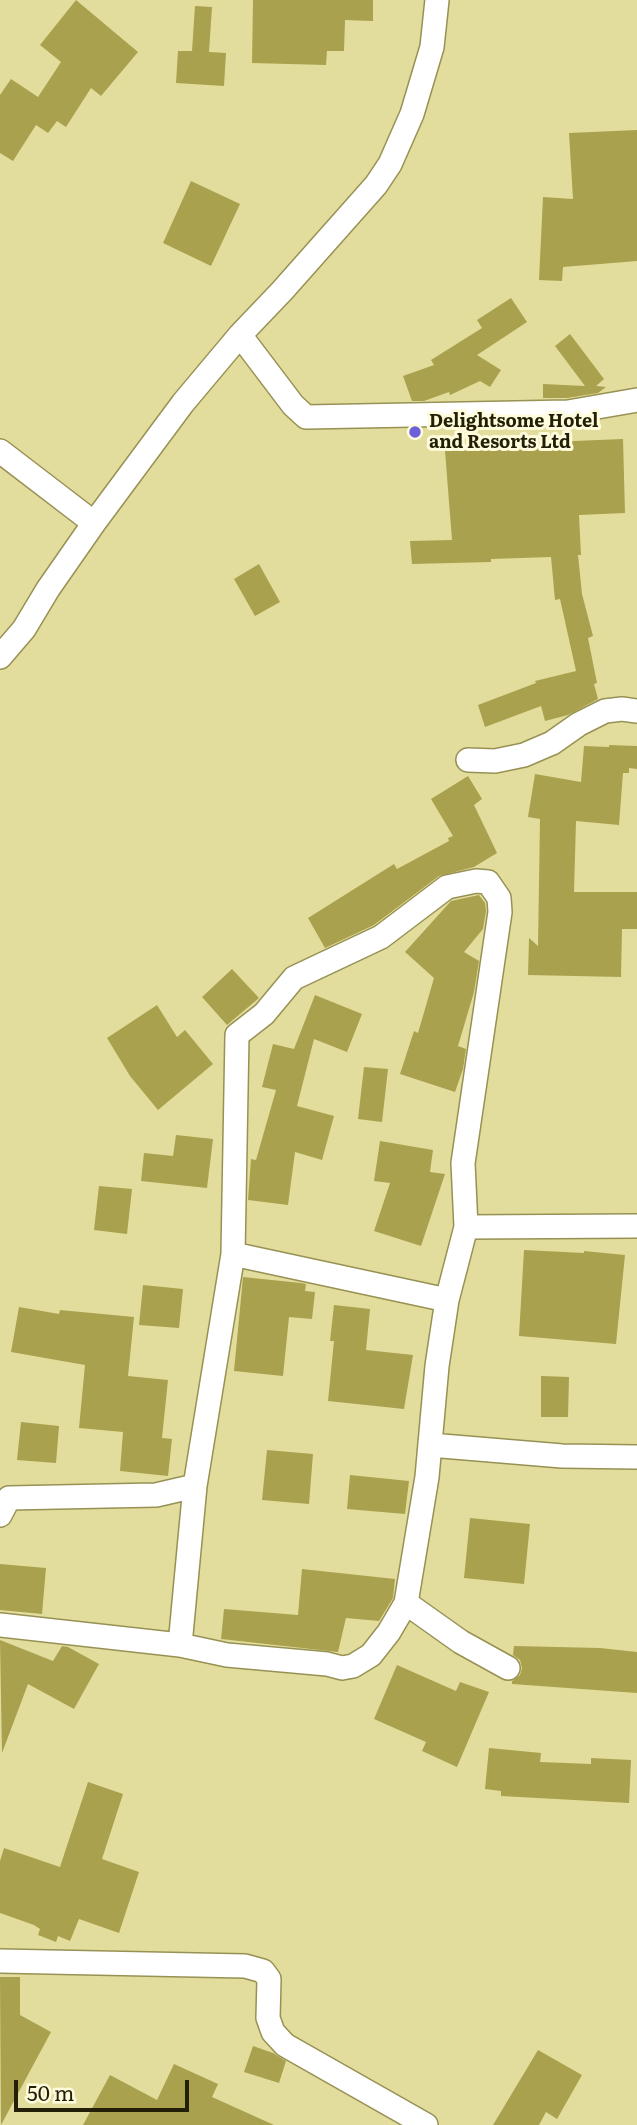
<!DOCTYPE html>
<html>
<head>
<meta charset="utf-8">
<style>
  body { margin:0 }
  #map { position:relative; width:637px; height:2125px; overflow:hidden; background:#e2dd9d; font-family:Literata,serif }
  canvas { display:block }
  .scale { position:absolute; left:14px; top:2080px; width:175px; height:32px; box-sizing:border-box; border:4px solid #221f06; border-top:0; padding-left:9px; font-size:21px; line-height:24px; white-space:nowrap; color:#221f06; -webkit-text-stroke:5px #fefcdd; paint-order:stroke }
</style>
</head>
<body>
<div id="map">
<canvas width="637" height="2125"></canvas>
<div class="scale">50 m</div>
</div>
<script>
const g = document.querySelector('canvas').getContext('2d');
g.lineJoin = 'round';
function fill(path, color) { g.fillStyle = color; g.fill(path, 'evenodd'); }
const shape = rows => new Path2D(rows.map(r => 'M' + r).join(''));
function stroke(path, color, width, dash) { g.strokeStyle = color; g.lineWidth = width; g.lineCap = dash ? 'butt' : 'round'; g.setLineDash(dash || []); g.stroke(path); }
function write(font, color, halo, rows, align = 'center') {
  g.font = font + ' Literata,serif'; g.lineWidth = 6; g.setLineDash([]); g.textBaseline = 'middle'; g.strokeStyle = halo; g.fillStyle = color; for (const [text, x, y, turn = 0] of rows) {
    g.save(); g.translate(x, y); g.rotate((+turn || 0) * Math.PI / 180); g.textAlign = isNaN(turn) ? turn : align; if (halo) g.strokeText(text, 0, 0); g.fillText(text, 0, 0); g.restore();
  }
}
const building = shape([
  [76,0,138,52,101,96,91,88,66,127,57,121,48,133,36,125,13,161,0,153,0,95,11,79,38,97,61,62,40,45],
  [253,0,373,0,373,21,345,20,344,51,327,51,326,65,252,63],
  [195,6,212,7,209,52,226,53,224,86,176,83,178,51,192,51],
  [637,130,637,261,563,267,562,281,539,280,543,197,573,199,569,133],
  [191,181,240,204,211,266,163,243],
  [511,298,527,322,477,355,501,370,490,387,480,381,450,395,449,392,424,401,412,401,403,376,434,365,431,360,482,328,477,320],
  [570,334,604,379,596,386,606,387,598,393,567,398,543,398,543,384,585,386,555,346],
  [623,439,625,513,579,515,581,555,578,555,582,594,593,636,588,638,597,683,594,684,598,699,568,715,545,721,541,706,485,727,478,705,536,683,535,681,576,671,560,599,555,600,551,557,491,559,491,562,412,564,410,541,452,540,445,451,574,441],
  [259,564,280,602,255,616,234,579],
  [609,745,637,746,637,769,629,768,629,773,623,773,619,825,576,821,574,892,637,892,637,929,622,929,621,977,528,975,529,938,538,946,540,819,528,817,535,774,581,782,584,746,609,747],
  [468,776,482,799,474,805,497,853,474,867,439,876,374,925,325,948,308,918,394,864,397,869,449,841,448,838,453,836,431,799],
  [479,895,485,903,486,911,483,929,464,952,479,961,474,992,458,1046,466,1049,463,1069,455,1092,400,1074,414,1031,418,1033,434,978,405,952,451,901],
  [232,969,259,998,227,1025,202,997],
  [315,995,362,1014,347,1052,314,1039,297,1106,334,1116,322,1160,295,1152,288,1205,248,1200,251,1159,256,1160,276,1090,262,1087,273,1044,294,1049],
  [157,1005,177,1037,185,1030,213,1064,158,1110,130,1076,107,1038],
  [364,1067,388,1069,382,1122,358,1119],
  [176,1135,213,1139,207,1188,141,1181,144,1153,173,1156],
  [380,1141,433,1150,430,1172,445,1174,421,1246,374,1231,390,1183,374,1181],
  [99,1186,132,1189,127,1234,94,1230],
  [524,1250,584,1253,584,1251,625,1255,616,1344,519,1336],
  [243,1277,301,1283,306,1284,305,1291,315,1292,312,1319,289,1317,283,1376,234,1371],
  [143,1285,183,1289,179,1328,139,1325],
  [334,1305,370,1309,366,1350,413,1355,404,1409,328,1401,334,1341,330,1341],
  [19,1307,59,1314,60,1310,134,1317,128,1376,168,1380,162,1438,172,1439,168,1476,120,1471,123,1432,79,1428,85,1365,11,1352],
  [541,1376,569,1377,568,1417,541,1417],
  [21,1422,59,1426,56,1463,17,1460],
  [267,1450,313,1454,309,1504,262,1500],
  [350,1475,409,1481,405,1514,347,1509],
  [470,1518,530,1524,524,1584,464,1578],
  [0,1564,46,1568,42,1614,0,1610],
  [302,1569,395,1579,393,1598,379,1621,346,1618,338,1652,221,1639,224,1609,298,1615],
  [0,1640,53,1661,62,1646,68,1647,99,1664,74,1709,28,1684,2,1753],
  [514,1646,600,1648,637,1652,637,1693,512,1684,512,1681,520,1675,522,1668,520,1660,513,1655],
  [397,1665,456,1691,460,1682,489,1692,457,1767,422,1751,426,1742,374,1719],
  [489,1748,541,1753,540,1762,591,1764,591,1758,631,1760,629,1803,501,1796,501,1791,485,1789],
  [88,1782,123,1794,102,1859,139,1872,119,1933,79,1919,70,1941,58,1936,56,1942,38,1935,40,1929,34,1925,0,1913,0,1861,4,1848,60,1867],
  [0,1977,20,1977,20,2015,51,2032,1,2125],
  [253,2046,273,2053,286,2061,279,2083,244,2072],
  [538,2050,582,2075,557,2119,546,2112,539,2125,493,2125],
  [174,2064,218,2084,212,2097,274,2125,83,2125,110,2075,157,2100]
]);
const minor = shape([
  [240,335,293,405,306,417,568,412,637,400],
  [0,451,94,523],
  [0,657,24,629,48,589,94,523,183,403,240,335,282,291,376,185,390,164,412,114,432,47,437,0],
  [468,760,495,761,524,755,552,743,579,724,605,711,622,709,637,711],
  [466,1227,637,1226],
  [233,1254,447,1300],
  [430,1445,562,1456,637,1457],
  [0,1515,9,1498,156,1495,195,1486],
  [406,1603,461,1642,508,1668],
  [0,1625,180,1645,227,1655,327,1664,342,1668,353,1666,371,1655,389,1632,406,1603,427,1477,437,1366,447,1300,466,1227,463,1163,500,912,499,898,488,882,476,881,447,887,381,937,294,978,264,1014,237,1035,233,1254,195,1486,180,1645],
  [0,1961,245,1966,263,1971,269,1979,268,2018,273,2032,285,2045,426,2125]
]);
const markers = [
  [415,432,7,"#6d5fd9"]
];
const poiNames = [
  ["Delightsome Hotel",429,422],
  ["and Resorts Ltd",429,443]
];
fill(building, '#a9a14d');
stroke(minor, '#979154', 26);
stroke(minor, '#fff', 23);
for (const [x, y, r, color] of markers) { const dot = new Path2D(); dot.arc(x, y, r, 0, 2 * Math.PI); g.fillStyle = color; g.fill(dot); stroke(dot, '#fefcdd', 2.5); }
write('bold 18px', '#221f06', '#fefcdd', poiNames, 'left');
</script>
</body>
</html>
